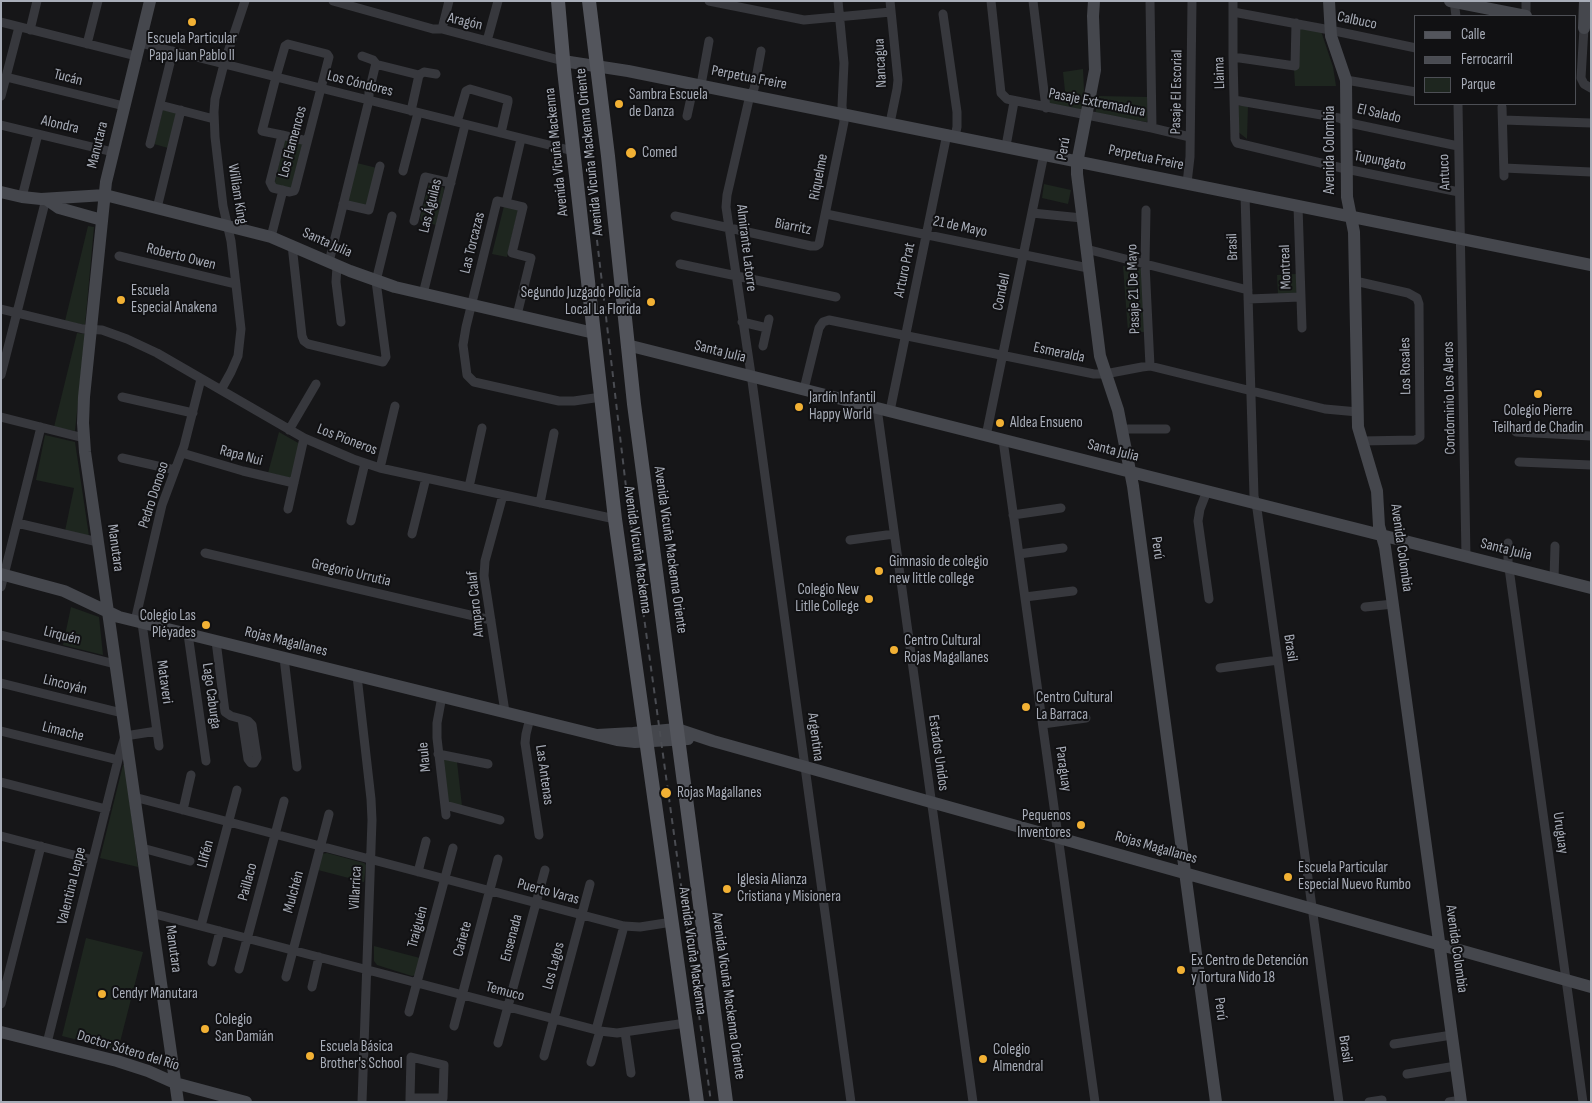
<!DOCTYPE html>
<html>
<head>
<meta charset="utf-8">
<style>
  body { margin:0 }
  #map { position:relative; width:1592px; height:1103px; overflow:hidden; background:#161618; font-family:"Sofia Sans Condensed",sans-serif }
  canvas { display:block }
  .frame { position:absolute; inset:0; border:2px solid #a8adb8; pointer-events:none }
  .legend { position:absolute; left:1414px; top:15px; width:162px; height:90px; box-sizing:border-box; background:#111113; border:1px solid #4d4f55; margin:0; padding:6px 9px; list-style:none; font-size:15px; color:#a8adb8 }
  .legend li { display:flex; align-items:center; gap:10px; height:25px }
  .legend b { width:25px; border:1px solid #4d4f55 }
</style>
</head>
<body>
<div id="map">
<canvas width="1592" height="1103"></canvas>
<div class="frame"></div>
<ul class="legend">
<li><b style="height:6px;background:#53555c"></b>Calle</li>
<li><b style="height:6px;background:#4a4c52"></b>Ferrocarril</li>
<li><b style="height:14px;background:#1e261f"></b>Parque</li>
</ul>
</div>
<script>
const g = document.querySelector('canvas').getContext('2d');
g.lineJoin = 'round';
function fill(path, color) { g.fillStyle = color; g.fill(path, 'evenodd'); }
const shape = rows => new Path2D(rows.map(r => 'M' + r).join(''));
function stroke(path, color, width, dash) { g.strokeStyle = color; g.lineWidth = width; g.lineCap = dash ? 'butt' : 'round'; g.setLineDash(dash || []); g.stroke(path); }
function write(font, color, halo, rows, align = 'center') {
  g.font = font + ' "Sofia Sans Condensed",sans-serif'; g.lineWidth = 4; g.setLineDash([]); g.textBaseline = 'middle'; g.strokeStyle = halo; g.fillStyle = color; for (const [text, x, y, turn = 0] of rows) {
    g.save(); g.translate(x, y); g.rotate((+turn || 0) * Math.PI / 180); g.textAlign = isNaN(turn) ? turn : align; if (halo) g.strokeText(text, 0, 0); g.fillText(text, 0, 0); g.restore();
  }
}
const green = shape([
  [1298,27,1321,31,1333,67,1336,86,1295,86,1294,69,1298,69],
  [1083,69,1084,90,1081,110,1049,106,1049,93,1065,91,1063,72],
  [1099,96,1148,97,1147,122,1095,114],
  [1237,106,1248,106,1247,139,1237,131],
  [163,110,177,113,168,148,154,144],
  [285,137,303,141,291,190,274,186],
  [357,163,377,168,367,208,346,203],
  [1044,184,1071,190,1068,204,1042,198],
  [430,185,443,187,444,190,436,225,421,221,420,218,428,187],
  [504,206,518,210,507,257,492,254],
  [88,226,94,227,85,325,65,321],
  [1123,266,1143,269,1146,332,1128,332],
  [1296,274,1297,294,1278,294,1277,275],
  [77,333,85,334,75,431,54,427],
  [279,432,300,444,292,478,268,473],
  [45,435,75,442,89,536,65,531,74,488,36,480],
  [71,607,99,617,103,655,63,645],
  [443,758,457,762,462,806,448,804],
  [123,765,125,765,138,867,100,858],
  [327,853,364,863,366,865,364,882,318,870,322,854],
  [86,938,143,952,118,1050,62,1036],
  [374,946,420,958,416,975,412,976,377,965,374,961]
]);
const street = shape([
  [333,1,433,29,442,29,563,61],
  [709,1,804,20,891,12],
  [890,1,898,80,897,89,890,123],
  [991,1,1001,93,1007,99,1152,128,1190,137],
  [1033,1,1046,108],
  [1150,1,1152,128],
  [1233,1,1233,57,1235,139,1237,143,1346,169,1459,192],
  [1454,1,1456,16],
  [1233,12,1330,30,1416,48],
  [943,14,957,112,957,127,955,136],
  [1526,16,1526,1],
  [1,22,136,56],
  [1584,28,1581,78,1584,84,1591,88],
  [442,29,449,1],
  [30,30,37,1],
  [487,41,498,1],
  [140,43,573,151],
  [87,44,98,1],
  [761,51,754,89,750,95,727,195,726,207,752,381,851,1102],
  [362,56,373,60,377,65],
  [1233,57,1295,66,1296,23],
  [377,65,379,65,419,75],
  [419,75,424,72,436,74],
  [6,77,124,106],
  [1346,80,1416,92],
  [701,85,709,41],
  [1,96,19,27],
  [1234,100,1339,118,1354,124,1458,146],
  [1458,104,1466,557],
  [160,105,214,119],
  [1502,107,1504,176],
  [411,111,419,75],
  [687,116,694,84],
  [1503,120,1591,123],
  [457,122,466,91,470,89,508,100,508,102,501,133],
  [1,125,113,152],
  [282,135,270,182,273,188,290,192,294,191,295,189,329,57,327,54,288,44,285,46,276,77,262,131,282,135,307,141],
  [521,139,506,203,497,201,466,327,463,345,467,375,474,382,559,401,574,401,601,397],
  [150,144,173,51],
  [1006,146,1014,102],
  [1504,168,1591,172],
  [403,171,418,113],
  [1187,183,1190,157,1192,1],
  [1245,195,1254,496,1257,509,1339,1102],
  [22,197,38,134],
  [506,203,523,207,512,253,531,258,517,315],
  [343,204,369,210,380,166],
  [1298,206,1302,328],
  [157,208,181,110],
  [1146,210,1145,264,1150,366],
  [1032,213,1082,218],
  [826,214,1088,268],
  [675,216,811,246,816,246,819,244,844,122,842,106,844,63,838,1],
  [414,221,425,177,451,183],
  [271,237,283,190],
  [292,245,302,336,304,341,308,344,383,362,386,357,376,281,392,216],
  [1086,249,1248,290],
  [119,256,236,284],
  [329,262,369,100,369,92,375,67,377,65],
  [680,264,836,297],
  [337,266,336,282,341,322],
  [1355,281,1408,293,1417,298,1419,304,1420,437,1415,440,1361,441],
  [423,294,465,125],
  [1248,299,1301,297],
  [1,309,83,329,102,330,127,339,157,353,304,438,353,459,380,468,615,519],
  [742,322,767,328],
  [763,346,769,319],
  [1,375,46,199],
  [804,389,819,328,823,322,829,320,1094,374,1105,374,1142,367,1150,366,1325,409,1358,412],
  [221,390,231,372,238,356,241,329,231,241,223,206,215,137,214,112,215,99,224,64,245,1],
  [122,397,193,413],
  [877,408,973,1102],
  [890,411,947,134],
  [1,417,84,438],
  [1122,429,1166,429],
  [289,430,316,384],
  [1516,432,1591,436],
  [986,436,1044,154],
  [1003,440,1095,1102],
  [182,453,243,471,294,483],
  [122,458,175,470],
  [1519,462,1591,465],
  [380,468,395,406],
  [469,487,482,428],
  [1207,491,1200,509,1198,521,1209,599],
  [503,495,485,561,484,576,505,712],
  [540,503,554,433],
  [288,509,304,438],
  [1013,515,1061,508],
  [351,521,365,463],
  [17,523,98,542],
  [412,534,426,478],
  [850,540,894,534],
  [1508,543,1508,561,1583,1102],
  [205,553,491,620],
  [1019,554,1063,548],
  [1554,579,1555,546],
  [1,587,41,427],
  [1025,597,1073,591],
  [1365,607,1393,604],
  [135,621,162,505,184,446,201,379],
  [142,623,159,746],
  [188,634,206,761],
  [1,635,115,664],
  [216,641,225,712,231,716,242,719,248,721,252,725,257,758,254,763,251,763,248,759,242,719],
  [284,658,297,767],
  [1220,668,1278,660],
  [357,676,371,799,372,820,362,1102],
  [1,683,122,713],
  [442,696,437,723,437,738,446,815],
  [530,718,526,734,525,743,539,835],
  [1043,724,1086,718],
  [1,731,118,760],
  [438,754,488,764],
  [1,782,106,809],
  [134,797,624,926,640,927,672,922],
  [445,805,500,820],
  [183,810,191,775],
  [1,836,93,860],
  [142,848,190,861],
  [418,872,426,841],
  [151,913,600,1031,617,1033,686,1023],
  [201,926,237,790],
  [212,962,220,931],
  [239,969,284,801],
  [286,977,329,814],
  [312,987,319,957],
  [1,1004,41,846],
  [409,1012,453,848],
  [454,1026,498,859],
  [596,1030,624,926],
  [625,1032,631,1073],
  [47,1043,118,760,125,736,157,731],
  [498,1043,545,870],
  [1394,1044,1452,1035],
  [544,1056,590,884],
  [591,1062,600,1031],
  [1407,1074,1456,1066],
  [410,1098,443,1098,444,1065,411,1057,410,1098,410,1102],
  [1369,1102,1382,1100],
  [1449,1102,1461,1100]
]);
const secondary = shape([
  [150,1,106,182,84,397,83,423,85,452,98,542,178,1102],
  [1094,1,1093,16,1095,70,1077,163,1077,174,1100,356,1118,410,1133,486,1216,1102],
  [1329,1,1331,36,1346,80,1347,197,1354,232,1358,427,1377,491,1379,526,1385,547,1461,1102],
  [1450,1,1526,16],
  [1584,28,1585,1],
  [563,61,628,71,1591,265],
  [1,192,22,197,41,199,105,195,271,237,350,271,395,287,594,333],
  [46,199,59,208,102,220],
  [627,345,1591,588],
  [1,574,64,591,119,617,617,740,635,742,688,739],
  [597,735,633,733,677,729,713,741,1591,987],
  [1,1032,117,1061,148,1071,175,1083,246,1102]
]);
const primary = shape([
  [558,1,564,70,615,519,697,1102],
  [589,1,608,156,634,404,726,1102]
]);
const rail = shape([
  [579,87,626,487,711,1102]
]);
const markers = [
  [192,22,5,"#f2b134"],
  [619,104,5,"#f2b134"],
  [631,153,6,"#f2b134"],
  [121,300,5,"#f2b134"],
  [651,302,5,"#f2b134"],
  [1538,394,5,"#f2b134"],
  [799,407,5,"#f2b134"],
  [1000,423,5,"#f2b134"],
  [879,571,5,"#f2b134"],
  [869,599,5,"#f2b134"],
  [206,625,5,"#f2b134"],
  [894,650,5,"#f2b134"],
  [1026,707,5,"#f2b134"],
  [666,793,6,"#f2b134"],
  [1081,825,5,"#f2b134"],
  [1288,877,5,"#f2b134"],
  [727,889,5,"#f2b134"],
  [1181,970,5,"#f2b134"],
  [102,994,5,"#f2b134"],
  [205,1029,5,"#f2b134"],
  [310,1056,5,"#f2b134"],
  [983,1059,5,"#f2b134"]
];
const streetNames = [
  ["Calbuco",1357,21,12],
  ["Aragón",465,22,13],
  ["Nancagua",881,63,-93],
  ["Llaima",1220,73,-92],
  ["Tucán",68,78,14],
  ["Perpetua Freire",749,78,11],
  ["Los Cóndores",360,84,14],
  ["Pasaje El Escorial",1177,92,-89],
  ["Pasaje Extremadura",1097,103,11],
  ["El Salado",1379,114,13],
  ["Alondra",60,125,13],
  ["Los Flamencos",293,142,-75],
  ["Manutara",98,145,-76],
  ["Perú",1064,149,-80],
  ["Avenida Colombia",1330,150,-90],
  ["Avenida Vicuña Mackenna",557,152,-96],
  ["Avenida Vicuña Mackenna Oriente",590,152,-96],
  ["Perpetua Freire",1146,158,12],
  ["Tupungato",1380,161,11],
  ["Antuco",1445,172,-92],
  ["Riquelme",819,177,-79],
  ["William King",237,194,81],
  ["Las Águilas",431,206,-76],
  ["Biarritz",793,227,11],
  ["21 de Mayo",960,227,12],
  ["Santa Julia",327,243,24],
  ["Las Torcazas",473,243,-76],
  ["Brasil",1233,247,-92],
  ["Almirante Latorre",746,248,83],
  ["Roberto Owen",181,257,14],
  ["Montreal",1286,267,-92],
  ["Arturo Prat",905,270,-78],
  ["Pasaje 21 De Mayo",1134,289,-92],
  ["Condell",1002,292,-78],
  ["Santa Julia",720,352,14],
  ["Esmeralda",1059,353,12],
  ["Los Rosales",1406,366,-91],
  ["Condominio Los Aleros",1450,398,-91],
  ["Los Pioneros",347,440,21],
  ["Santa Julia",1113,451,14],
  ["Rapa Nui",241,456,15],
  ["Pedro Donoso",154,495,-72],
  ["Manutara",115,548,82],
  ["Perú",1157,548,82],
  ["Avenida Colombia",1401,548,82],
  ["Avenida Vicuña Mackenna",637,550,82],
  ["Avenida Vicuña Mackenna Oriente",670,550,82],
  ["Santa Julia",1506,550,14],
  ["Gregorio Urrutia",351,573,13],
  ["Amparo Calaf",476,604,-96],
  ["Lirquén",62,636,14],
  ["Rojas Magallanes",286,642,14],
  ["Brasil",1290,648,82],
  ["Mataveri",164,682,82],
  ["Lincoyán",65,685,14],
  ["Lago Caburga",211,696,82],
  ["Limache",63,732,14],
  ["Argentina",815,737,82],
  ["Estados Unidos",938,753,82],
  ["Maule",425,757,-96],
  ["Paraguay",1063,769,82],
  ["Las Antenas",544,775,82],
  ["Uruguay",1560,833,82],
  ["Rojas Magallanes",1156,848,16],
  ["Llifén",206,854,-75],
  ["Paillaco",248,882,-75],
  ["Valentina Leppe",72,886,-76],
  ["Villarrica",356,888,-87],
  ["Mulchén",294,892,-75],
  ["Puerto Varas",548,892,15],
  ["Traiguén",418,927,-75],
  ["Ensenada",512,938,-75],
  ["Cañete",463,939,-75],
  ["Manutara",173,949,82],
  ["Avenida Colombia",1456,949,82],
  ["Avenida Vicuña Mackenna",692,951,82],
  ["Los Lagos",554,966,-75],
  ["Temuco",505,992,15],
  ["Avenida Vicuña Mackenna Oriente",728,996,82],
  ["Perú",1220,1009,83],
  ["Brasil",1345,1049,82],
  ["Doctor Sótero del Río",128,1051,17]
];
const poiNames = [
  ["Escuela Particular",192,39,"center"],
  ["Papa Juan Pablo II",192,56,"center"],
  ["Sambra Escuela",629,95],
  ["de Danza",629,112],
  ["Comed",642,153],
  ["Escuela",131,291],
  ["Especial Anakena",131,308],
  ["Segundo Juzgado Policía",641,293,"right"],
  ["Local La Florida",641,310,"right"],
  ["Jardín Infantil",809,398],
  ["Happy World",809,415],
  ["Colegio Pierre",1538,411,"center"],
  ["Teilhard de Chadin",1538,428,"center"],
  ["Aldea Ensueno",1010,423],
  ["Gimnasio de colegio",889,562],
  ["new little college",889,579],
  ["Colegio New",859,590,"right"],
  ["Litlle College",859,607,"right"],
  ["Colegio Las",196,616,"right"],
  ["Pléyades",196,633,"right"],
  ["Centro Cultural",904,641],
  ["Rojas Magallanes",904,658],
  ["Centro Cultural",1036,698],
  ["La Barraca",1036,715],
  ["Rojas Magallanes",677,793],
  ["Pequenos",1071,816,"right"],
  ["Inventores",1071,833,"right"],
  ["Escuela Particular",1298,868],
  ["Especial Nuevo Rumbo",1298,885],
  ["Iglesia Alianza",737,880],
  ["Cristiana y Misionera",737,897],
  ["Ex Centro de Detención",1191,961],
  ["y Tortura Nido 18",1191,978],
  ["Cendyr Manutara",112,994],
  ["Colegio",215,1020],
  ["San Damián",215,1037],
  ["Escuela Básica",320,1047],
  ["Brother's School",320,1064],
  ["Colegio",993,1050],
  ["Almendral",993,1067]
];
fill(green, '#1e261f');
stroke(street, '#37383d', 9);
stroke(secondary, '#45474d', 12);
stroke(primary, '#53555c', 14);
stroke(rail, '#4a4c52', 2, [6, 5]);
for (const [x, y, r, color] of markers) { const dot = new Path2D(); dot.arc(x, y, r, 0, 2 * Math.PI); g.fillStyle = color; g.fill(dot); stroke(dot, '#111113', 2); }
write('15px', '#a8adb8', '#111113', streetNames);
write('15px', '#a8adb8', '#111113', poiNames, 'left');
</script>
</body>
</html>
